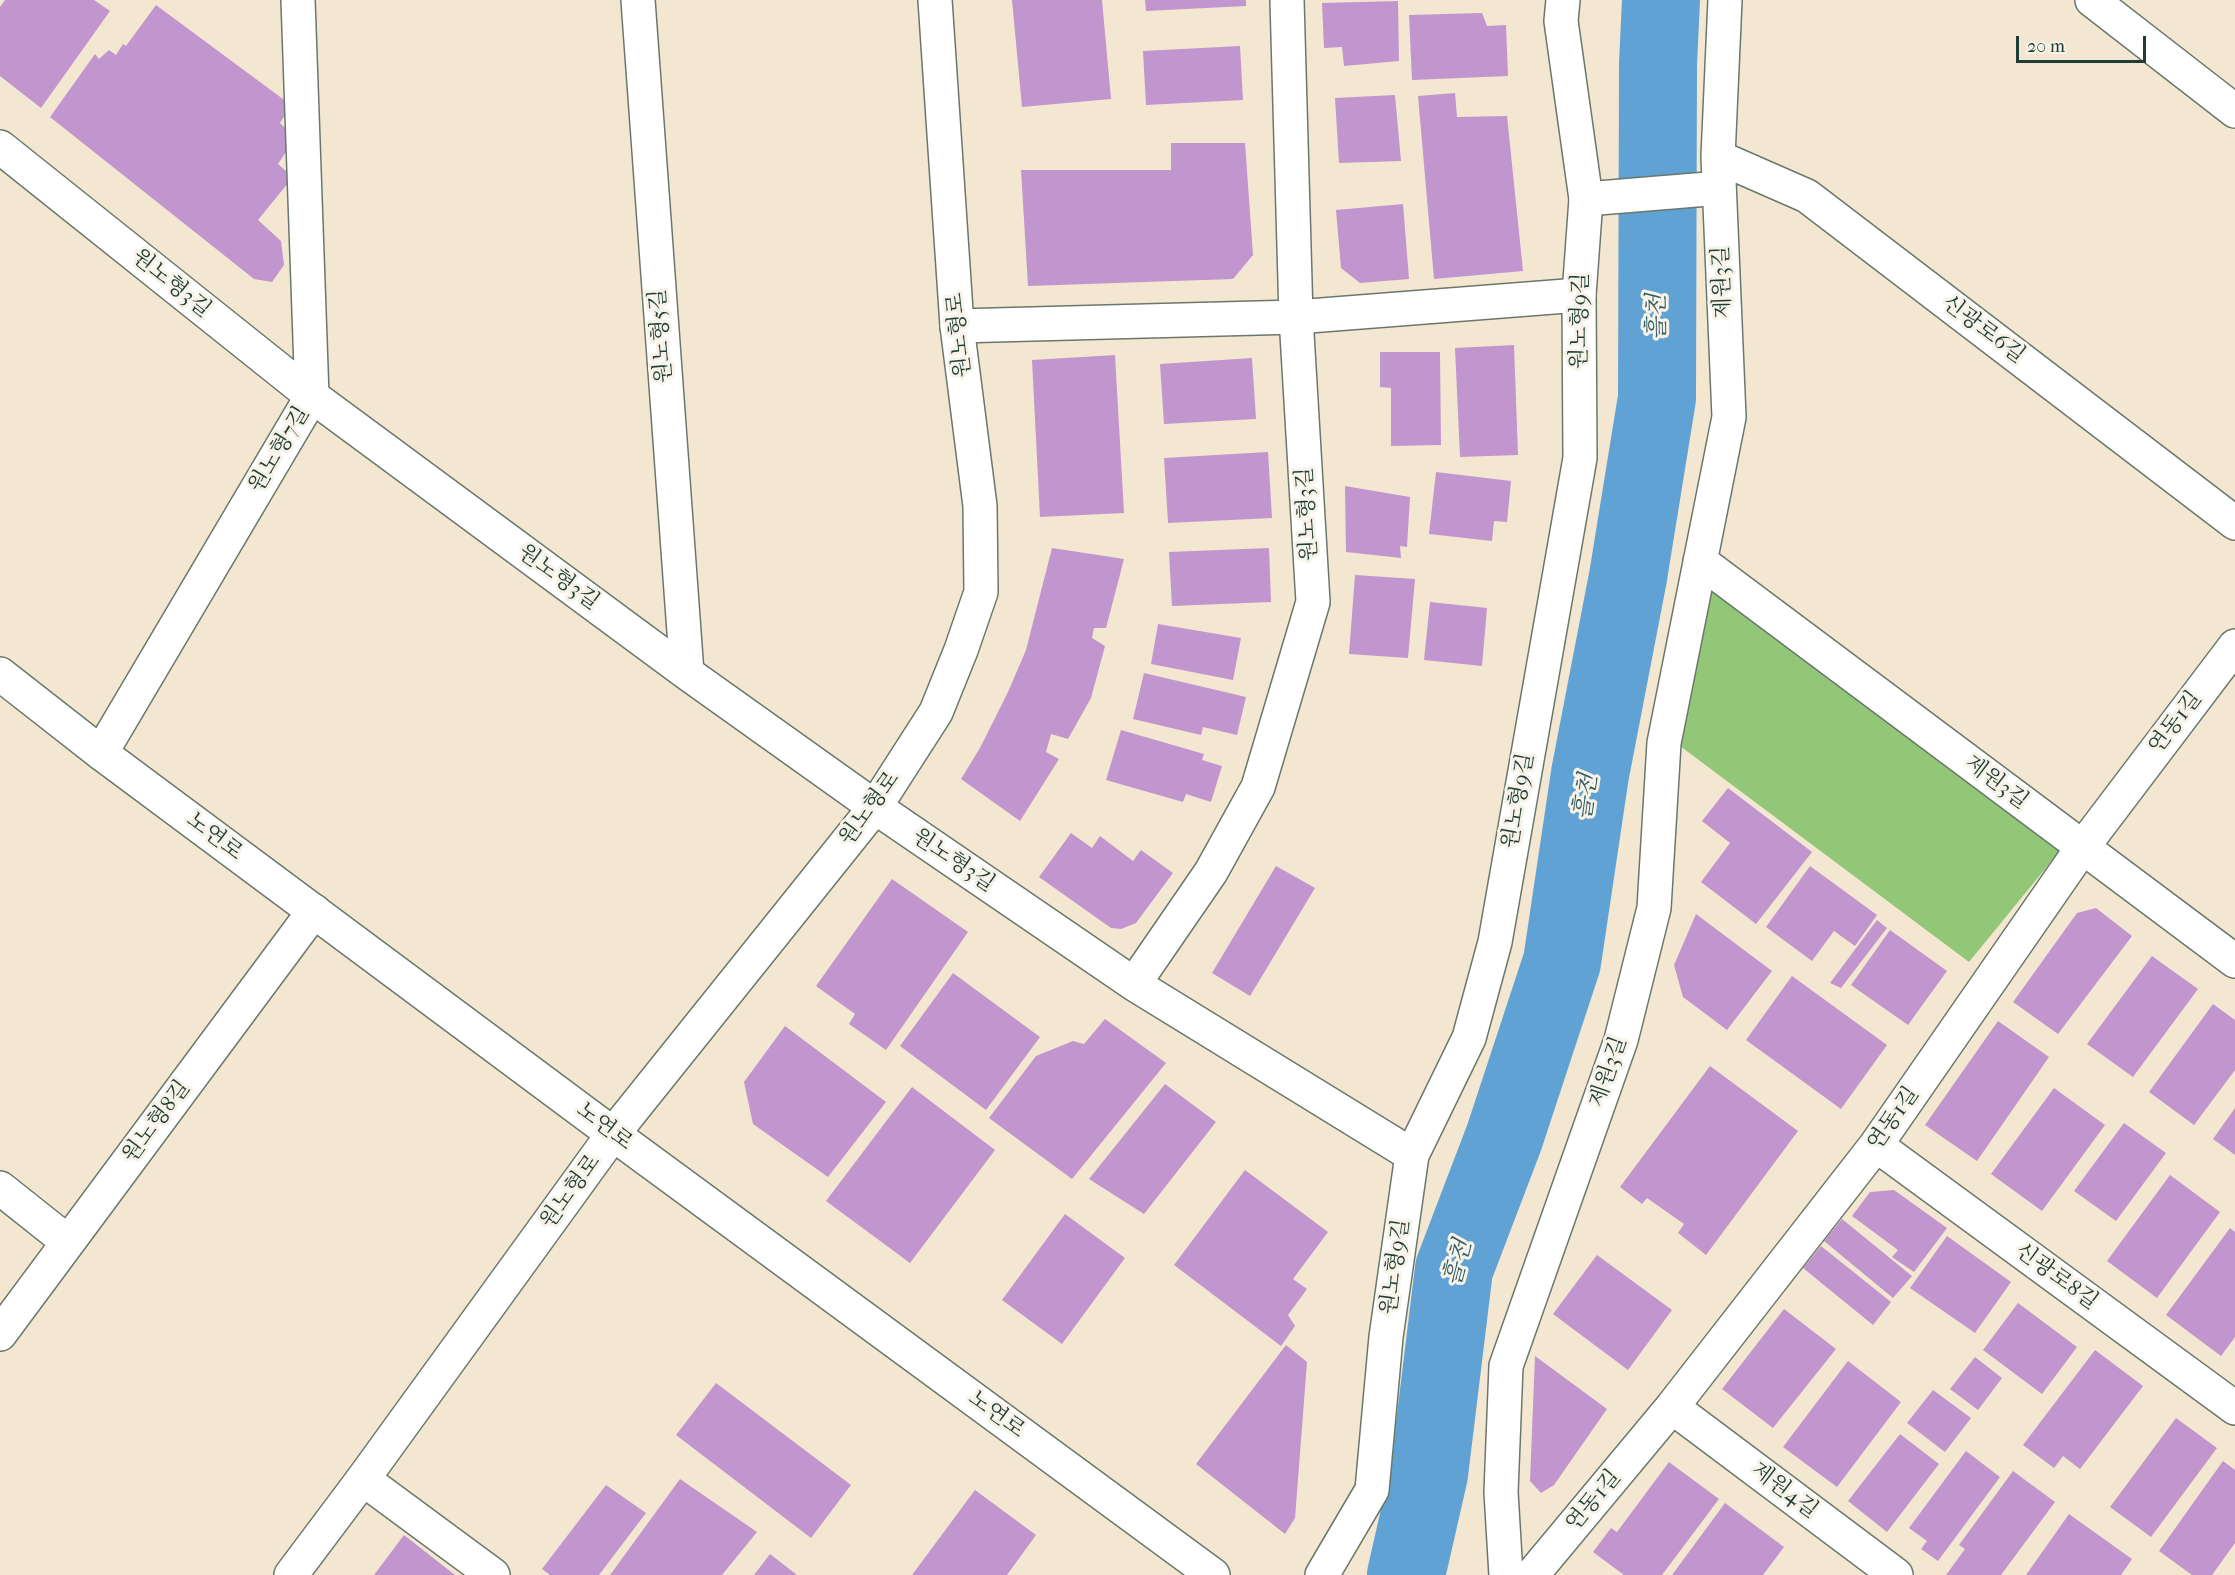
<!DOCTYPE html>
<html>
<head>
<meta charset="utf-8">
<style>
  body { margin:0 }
  #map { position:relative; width:2235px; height:1575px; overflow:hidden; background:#f4e7d1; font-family:"IM FELL French Canon",serif }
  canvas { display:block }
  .scale { position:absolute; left:2016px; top:36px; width:130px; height:27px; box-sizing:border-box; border:3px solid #1f3d34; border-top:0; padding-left:8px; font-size:18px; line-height:21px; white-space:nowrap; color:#1f3d34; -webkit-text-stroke:4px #f7f3e8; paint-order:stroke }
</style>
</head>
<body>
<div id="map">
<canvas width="2235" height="1575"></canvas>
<div class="scale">20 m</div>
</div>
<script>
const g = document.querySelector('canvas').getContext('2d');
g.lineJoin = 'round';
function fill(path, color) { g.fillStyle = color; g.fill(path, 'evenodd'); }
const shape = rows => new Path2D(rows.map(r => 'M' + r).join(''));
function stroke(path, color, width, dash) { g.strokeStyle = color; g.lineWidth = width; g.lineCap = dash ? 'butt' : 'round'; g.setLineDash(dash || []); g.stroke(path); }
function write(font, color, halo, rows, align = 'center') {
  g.font = font + ' "IM FELL French Canon","Noto Serif KR",serif'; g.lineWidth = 6; g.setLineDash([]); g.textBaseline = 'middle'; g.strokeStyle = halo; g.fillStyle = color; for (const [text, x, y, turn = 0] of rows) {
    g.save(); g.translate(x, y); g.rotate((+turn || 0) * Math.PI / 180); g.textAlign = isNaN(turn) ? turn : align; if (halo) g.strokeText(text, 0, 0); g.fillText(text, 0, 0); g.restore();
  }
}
const green = shape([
  [1707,578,2063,847,1969,962,1676,743]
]);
const river = shape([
  [1406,1575,1429,1474,1454,1269,1504,1138,1562,962,1590,774,1628,577,1657,398,1658,64,1661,0]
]);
const building = shape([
  [5,0,94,0,110,11,41,108,0,76,0,7],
  [1012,0,1102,0,1111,99,1022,107],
  [1145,0,1246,0,1246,6,1146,11],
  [1398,1,1399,61,1344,66,1342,47,1324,48,1322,3],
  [156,5,291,105,280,123,295,138,278,164,293,177,258,220,281,241,284,265,272,282,254,279,50,117,95,54,99,59,109,50,116,55,123,44,126,46],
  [1482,13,1487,26,1506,25,1508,76,1412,80,1409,15],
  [1240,46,1243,100,1146,105,1143,51],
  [1455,93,1457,117,1507,116,1523,271,1434,279,1418,96],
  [1395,95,1401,161,1339,163,1335,98],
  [1171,143,1245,143,1253,255,1233,279,1028,286,1021,170,1171,170],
  [1403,204,1409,279,1360,283,1341,268,1336,210],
  [1514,345,1518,455,1460,457,1455,348],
  [1380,352,1440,352,1441,445,1391,446,1391,388,1380,387],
  [1115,355,1124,513,1040,517,1032,360],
  [1252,358,1256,419,1164,424,1160,364],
  [1268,452,1272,518,1168,523,1164,458],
  [1436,472,1511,481,1507,522,1494,521,1492,541,1429,534],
  [1345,486,1410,497,1407,547,1400,546,1401,558,1346,552],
  [1052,548,1124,559,1106,628,1094,628,1092,638,1105,646,1091,698,1068,739,1051,734,1046,752,1059,759,1020,821,961,779,980,748,1008,692,1026,650],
  [1269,548,1271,602,1172,606,1169,552],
  [1355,575,1415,579,1408,658,1349,654],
  [1430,602,1487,608,1482,666,1424,660],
  [1158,624,1241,638,1233,680,1151,664],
  [1144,673,1246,697,1237,735,1203,727,1201,735,1133,719],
  [1121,730,1204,754,1202,760,1222,766,1211,802,1186,794,1183,802,1106,780],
  [1728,788,1812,852,1756,924,1701,882,1730,843,1702,821],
  [1071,833,1092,848,1100,836,1133,861,1141,850,1173,873,1136,923,1121,929,1111,928,1039,877],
  [1276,866,1315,888,1250,996,1212,973],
  [1810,866,1877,915,1855,946,1834,931,1812,961,1766,927],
  [892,879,968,932,886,1050,849,1024,855,1014,816,986],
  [2096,908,2132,936,2058,1034,2013,1002,2077,913],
  [1696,914,1772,971,1727,1030,1683,997,1674,965],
  [1877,920,1887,928,1841,988,1830,983],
  [1890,930,1947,971,1908,1025,1851,985],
  [2152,956,2198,989,2133,1077,2087,1044],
  [953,973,1040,1037,986,1110,900,1046],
  [1792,976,1887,1045,1841,1109,1746,1040],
  [2213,1004,2235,1020,2235,1070,2194,1125,2149,1092],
  [1105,1019,1166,1063,1072,1179,989,1118,1036,1056,1073,1041,1084,1044],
  [1998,1021,2049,1057,1977,1161,1925,1125],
  [785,1026,886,1102,828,1177,753,1124,744,1082],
  [1710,1066,1798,1131,1706,1255,1678,1233,1684,1224,1647,1198,1642,1204,1620,1187],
  [1165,1084,1216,1122,1144,1214,1089,1179],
  [912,1087,995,1150,910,1263,826,1201],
  [2054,1088,2105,1125,2042,1211,1991,1174],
  [2235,1108,2235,1155,2213,1139],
  [2124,1123,2166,1153,2116,1221,2074,1191],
  [1245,1170,1328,1232,1293,1279,1307,1289,1288,1315,1295,1326,1281,1346,1174,1265],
  [2170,1175,2220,1212,2157,1298,2107,1261],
  [1894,1190,1947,1228,1914,1272,1892,1257,1898,1250,1852,1216,1870,1192],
  [1065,1214,1125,1258,1062,1344,1002,1300],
  [1842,1219,1912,1276,1893,1298,1824,1241],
  [2230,1228,2235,1232,2235,1337,2221,1356,2166,1315],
  [1947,1236,2011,1282,1975,1333,1910,1288],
  [1821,1246,1891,1302,1873,1325,1803,1268],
  [1597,1255,1672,1310,1628,1370,1553,1314],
  [2018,1303,2077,1347,2042,1394,1983,1350],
  [1784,1309,1836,1349,1773,1428,1722,1389],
  [1286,1345,1307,1362,1295,1518,1285,1534,1196,1464],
  [2095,1350,2143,1386,2080,1469,2063,1456,2054,1468,2023,1445],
  [1535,1356,1607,1409,1554,1485,1541,1493,1530,1481],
  [1975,1357,2002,1378,1978,1410,1950,1389],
  [1848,1361,1901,1402,1837,1487,1783,1447],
  [716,1383,851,1485,811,1538,676,1435],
  [1933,1390,1971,1418,1945,1452,1907,1423],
  [2176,1418,2217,1448,2151,1537,2110,1507],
  [1900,1434,1939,1464,1887,1532,1848,1501],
  [1966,1451,2000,1477,1938,1561,1921,1549,1927,1541,1909,1528],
  [2223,1461,2235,1470,2235,1543,2212,1575,2192,1575,2159,1551],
  [1669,1462,1719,1499,1662,1575,1624,1575,1593,1552,1611,1528,1617,1532],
  [2013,1471,2055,1502,2001,1575,1946,1575,1965,1549,1959,1545],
  [680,1479,757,1532,722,1575,610,1575],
  [606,1485,646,1513,599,1575,550,1575,542,1569],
  [975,1490,1036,1535,1007,1575,912,1575],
  [1725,1503,1784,1547,1763,1575,1672,1575],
  [2069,1514,2132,1559,2121,1575,2026,1575],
  [404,1535,455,1575,374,1575],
  [770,1554,797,1575,754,1575]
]);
const minor = shape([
  [638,0,687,673],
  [2092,0,2235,111],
  [0,147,312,396,687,673,875,807,1134,984,1412,1155],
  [1718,157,1807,196,2235,523],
  [1586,199,1708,189],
  [957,326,1296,317,1579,295],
  [1700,561,2235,961],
  [101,753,312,396,298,0],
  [1134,984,1211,872,1258,787,1313,602,1296,317,1287,0],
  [1876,1145,2235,1408],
  [0,1188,68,1242],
  [0,1334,314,911],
  [1672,1407,1896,1575],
  [363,1479,493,1575],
  [291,1575,363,1479,613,1134],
  [1506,1575,1501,1492,1506,1366,1621,1040,1654,908,1664,743,1729,417,1718,157,1725,0],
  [1532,1575,1672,1407,1876,1145,2082,848,2235,646]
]);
const tertiary = shape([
  [613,1134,875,807,936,712,961,650,981,592,980,506,957,326,935,0],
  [1322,1575,1372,1490,1386,1337,1412,1155,1469,1038,1495,942,1580,458,1579,295,1586,199,1561,21,1563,0]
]);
const secondary = shape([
  [0,674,101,753,613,1134,1213,1575]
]);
const streetNames = [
  ["제원3길",1723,282,-92],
  ["원노형3길",171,284,39],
  ["원노형9길",1581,321,-89],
  ["신광로6길",1983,330,37],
  ["원노형로",960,335,-96],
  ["원노형5길",662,336,-94],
  ["원노형7길",280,450,-59],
  ["원노형3길",1308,514,-93],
  ["원노형3길",558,578,36],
  ["연동1길",2176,723,-53],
  ["제원3길",1996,783,37],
  ["원노형9길",1519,801,-80],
  ["원노형로",870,809,-54],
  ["노연로",214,837,37],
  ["원노형3길",953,861,34],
  ["제원3길",1609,1072,-71],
  ["연동1길",1894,1119,-55],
  ["원노형8길",157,1122,-53],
  ["노연로",604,1127,37],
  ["원노형로",571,1192,-54],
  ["원노형9길",1396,1267,-82],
  ["신광로8길",2056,1277,36],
  ["노연로",996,1415,36],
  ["제원4길",1784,1491,37],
  ["연동1길",1594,1501,-50]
];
const waterNames = [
  ["흘천",1658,317,-90],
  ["흘천",1587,797,-81],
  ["흘천",1459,1263,-75]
];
fill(green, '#93c778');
stroke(river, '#60a2d4', 78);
fill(building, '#c195cd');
stroke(minor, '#6a786b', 36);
stroke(tertiary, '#6a786b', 36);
stroke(secondary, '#6a786b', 36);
stroke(minor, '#fff', 33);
stroke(tertiary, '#fff', 33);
stroke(secondary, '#fff', 33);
write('22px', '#1f3d34', '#f7f3e8', streetNames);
write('italic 24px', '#325b64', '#f7f3e8', waterNames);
</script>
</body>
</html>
